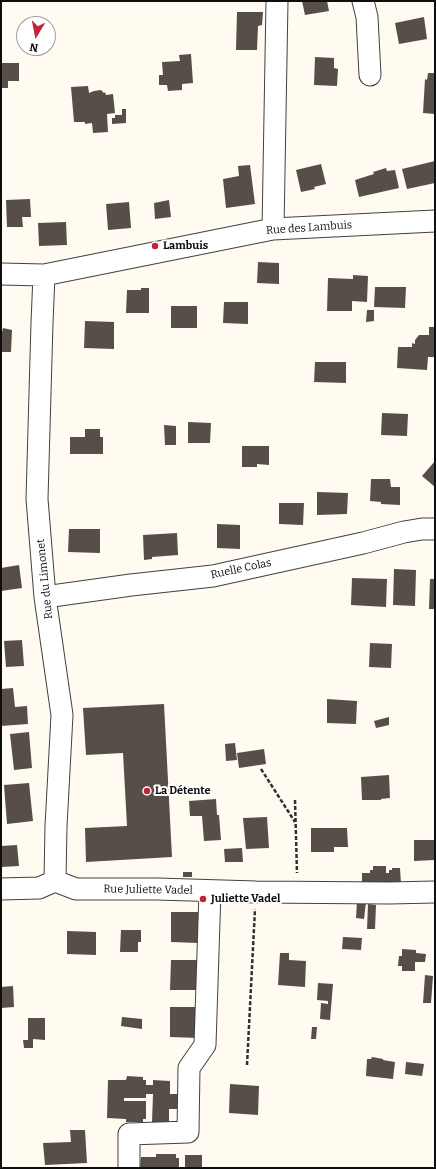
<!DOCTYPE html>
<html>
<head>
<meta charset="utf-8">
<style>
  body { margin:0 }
  #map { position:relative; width:436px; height:1169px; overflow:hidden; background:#fffbf0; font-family:Bitter,serif }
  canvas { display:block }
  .frame { position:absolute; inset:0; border:2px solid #0e0e0e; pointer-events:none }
  .north { position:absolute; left:16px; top:16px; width:40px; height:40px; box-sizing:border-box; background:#fff; border:1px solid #9f9f9f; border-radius:50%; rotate:190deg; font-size:11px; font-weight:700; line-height:16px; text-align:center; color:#0e0e0e }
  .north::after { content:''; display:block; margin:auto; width:14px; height:18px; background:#c32237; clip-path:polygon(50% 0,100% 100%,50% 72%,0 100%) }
</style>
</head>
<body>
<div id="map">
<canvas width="436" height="1169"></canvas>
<div class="frame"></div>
<div class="north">N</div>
</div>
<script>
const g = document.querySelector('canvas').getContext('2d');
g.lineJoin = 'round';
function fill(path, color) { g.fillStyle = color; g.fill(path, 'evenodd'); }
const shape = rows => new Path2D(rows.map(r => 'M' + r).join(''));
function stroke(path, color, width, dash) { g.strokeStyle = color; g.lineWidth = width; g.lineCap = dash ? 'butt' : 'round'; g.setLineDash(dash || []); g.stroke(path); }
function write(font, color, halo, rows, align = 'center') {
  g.font = font + ' Bitter,serif'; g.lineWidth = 4; g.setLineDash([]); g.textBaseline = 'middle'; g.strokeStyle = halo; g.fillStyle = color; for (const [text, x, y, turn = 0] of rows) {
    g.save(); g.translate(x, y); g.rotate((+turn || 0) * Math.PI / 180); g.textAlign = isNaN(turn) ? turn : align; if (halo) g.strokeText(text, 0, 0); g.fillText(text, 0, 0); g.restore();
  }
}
const building = shape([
  [302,1,327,1,329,11,305,15],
  [237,12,263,12,262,25,258,26,257,50,236,50],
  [424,17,427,39,399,44,395,23],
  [191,54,193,83,182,84,182,90,168,91,167,85,159,85,159,75,163,75,162,62,180,61,179,55],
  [315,57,334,58,334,68,338,69,337,86,314,85],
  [1,63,19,63,19,81,8,81,8,88,1,88],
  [428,73,435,73,435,114,423,113,425,79,427,80],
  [88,86,89,93,94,91,101,90,104,93,105,92,106,95,113,94,115,113,107,114,108,132,93,133,92,123,85,124,85,122,74,122,71,87],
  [122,109,126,109,126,123,112,124,112,118,115,118,115,115,122,115],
  [435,161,435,183,407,189,402,169],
  [321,164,326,184,314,187,315,189,301,192,296,170],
  [250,165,255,204,226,208,223,179,239,176,238,166],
  [386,168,387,171,395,170,399,188,359,197,355,180,374,174,373,172],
  [30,199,31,217,22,217,23,227,7,227,6,200],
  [169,200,171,217,155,219,154,203],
  [129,202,131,228,108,230,106,204],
  [66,222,67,245,39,246,38,223],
  [258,262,279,263,279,284,257,283],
  [353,275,368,276,367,302,352,301,352,311,327,311,328,278,353,279],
  [375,287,406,287,405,308,374,307],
  [141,288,149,288,149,313,126,313,127,290,141,290],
  [224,302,248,302,248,324,223,323],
  [171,306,197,306,197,328,171,328],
  [367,310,374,310,374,321,366,322],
  [85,321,114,322,114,349,84,348],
  [429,327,435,327,435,357,428,357,427,370,397,368,398,347,412,347,412,343,415,344,415,340,419,335,429,335],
  [3,328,12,330,11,352,1,352,1,331,2,332],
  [315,362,346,362,346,383,314,382],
  [382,413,408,414,407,436,381,435],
  [188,422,211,423,210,443,188,443],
  [164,425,176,426,176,445,165,445],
  [85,429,100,429,100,437,103,437,103,454,70,454,70,437,85,437],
  [242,446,269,446,269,465,257,464,257,467,242,467],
  [435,461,435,487,422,476],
  [371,479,390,479,391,487,400,487,400,505,381,504,381,502,370,501],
  [317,492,348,493,347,514,317,515],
  [279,503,304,503,303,525,279,524],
  [217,524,240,525,240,549,217,548],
  [69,529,100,529,100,553,68,552],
  [177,533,178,555,152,557,152,559,144,560,143,535],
  [19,565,22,588,1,591,1,568],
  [394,569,416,570,415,606,393,605],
  [352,578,387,579,386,607,351,605],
  [430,579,435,579,435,609,429,609],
  [22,640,24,666,6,667,4,641],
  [370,643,392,644,391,668,369,667],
  [13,688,15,707,27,706,28,724,1,726,1,689],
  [327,699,357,701,356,724,327,723],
  [164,704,172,857,86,862,85,828,127,826,123,753,86,755,83,708],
  [389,717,389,725,376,728,374,721],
  [29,732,32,768,14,770,10,734],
  [235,743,237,760,226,761,225,744],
  [264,749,266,764,239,768,237,753],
  [389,775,390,798,381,799,381,800,362,800,361,777],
  [29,783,33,821,7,824,4,785],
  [216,799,217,815,219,815,221,840,204,841,202,816,190,816,189,801],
  [267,817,269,848,246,849,243,818],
  [311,828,347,828,348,847,334,847,334,852,311,852],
  [414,840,435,840,435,860,414,861],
  [17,845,19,866,1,867,1,846],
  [242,848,243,862,225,862,224,849],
  [373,866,386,866,386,873,389,873,389,870,392,870,392,868,400,868,401,884,362,884,362,873,370,873,370,870,373,870],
  [183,872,192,872,192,877,183,877],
  [357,901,366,902,364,919,356,918],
  [368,904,376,905,375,929,367,929],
  [171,912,200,912,199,943,171,942],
  [121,930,141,930,141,942,138,942,138,952,120,952],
  [67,931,96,932,96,955,67,954],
  [343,937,362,938,361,950,342,949],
  [402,949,416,950,416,953,426,954,425,962,415,962,415,971,402,971,402,966,398,966,399,956,402,956],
  [280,953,289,953,289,960,306,961,305,987,278,985],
  [171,960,199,960,199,990,170,990],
  [425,975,433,976,431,1003,423,1003],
  [318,983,333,984,330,1020,320,1019,321,1003,328,1004,328,1001,317,1000],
  [13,986,14,1007,1,1008,1,987],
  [170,1007,199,1007,199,1038,170,1037],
  [122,1017,142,1019,142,1029,121,1026],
  [28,1018,45,1018,45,1040,33,1039,33,1048,24,1048,23,1040,28,1040],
  [312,1027,317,1027,316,1039,311,1039],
  [372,1057,383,1059,383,1060,395,1062,393,1079,366,1076,367,1059,371,1059],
  [406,1062,424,1064,422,1076,405,1074],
  [127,1076,143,1077,143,1080,146,1080,146,1085,153,1085,153,1080,170,1081,170,1094,178,1094,178,1109,169,1109,169,1122,152,1122,153,1094,146,1094,146,1098,124,1098,124,1101,146,1101,146,1119,143,1119,143,1122,126,1122,126,1119,107,1118,108,1080,126,1080],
  [230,1084,259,1086,258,1115,229,1113],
  [70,1130,85,1130,87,1163,45,1165,43,1143,71,1142],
  [156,1154,176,1154,176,1158,179,1158,179,1168,140,1168,141,1157,156,1157],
  [185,1155,202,1155,202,1168,185,1168]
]);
const path = shape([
  [261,769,295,822],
  [295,800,297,873],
  [247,1065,255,909]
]);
const minor = shape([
  [363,1,367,17,370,75],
  [273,229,277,1],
  [1,274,44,275,273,229,435,221],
  [44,275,42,323,37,499,45,597,62,715,56,826,55,881],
  [45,597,131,585,213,576,363,543,404,532,422,529,435,529],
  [55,881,76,889,157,889,256,892,389,893,435,892],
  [1,889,39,888,55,881],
  [129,1168,129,1134,188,1132,189,1068,205,1045,210,891]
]);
const markers = [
  [155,246,4,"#c32237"],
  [147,791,4,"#c32237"],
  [203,899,4,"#c32237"]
];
const streetNames = [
  ["Rue des Lambuis",309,228,-4],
  ["Ruelle Colas",241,569,-12],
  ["Rue du Limonet",45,579,-96],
  ["Rue Juliette Vadel",148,890,1]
];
const poiNames = [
  ["Lambuis",163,246],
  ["La Détente",155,791],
  ["Juliette Vadel",211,899]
];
fill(building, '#574e4a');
stroke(minor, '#414141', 23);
stroke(path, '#303030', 2.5, [4, 2]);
stroke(minor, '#fff', 21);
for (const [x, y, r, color] of markers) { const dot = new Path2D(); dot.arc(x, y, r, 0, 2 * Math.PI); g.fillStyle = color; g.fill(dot); stroke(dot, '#fff', 1.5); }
write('11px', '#0e0e0e', '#fff', streetNames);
write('bold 11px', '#0e0e0e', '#fff', poiNames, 'left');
</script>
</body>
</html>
